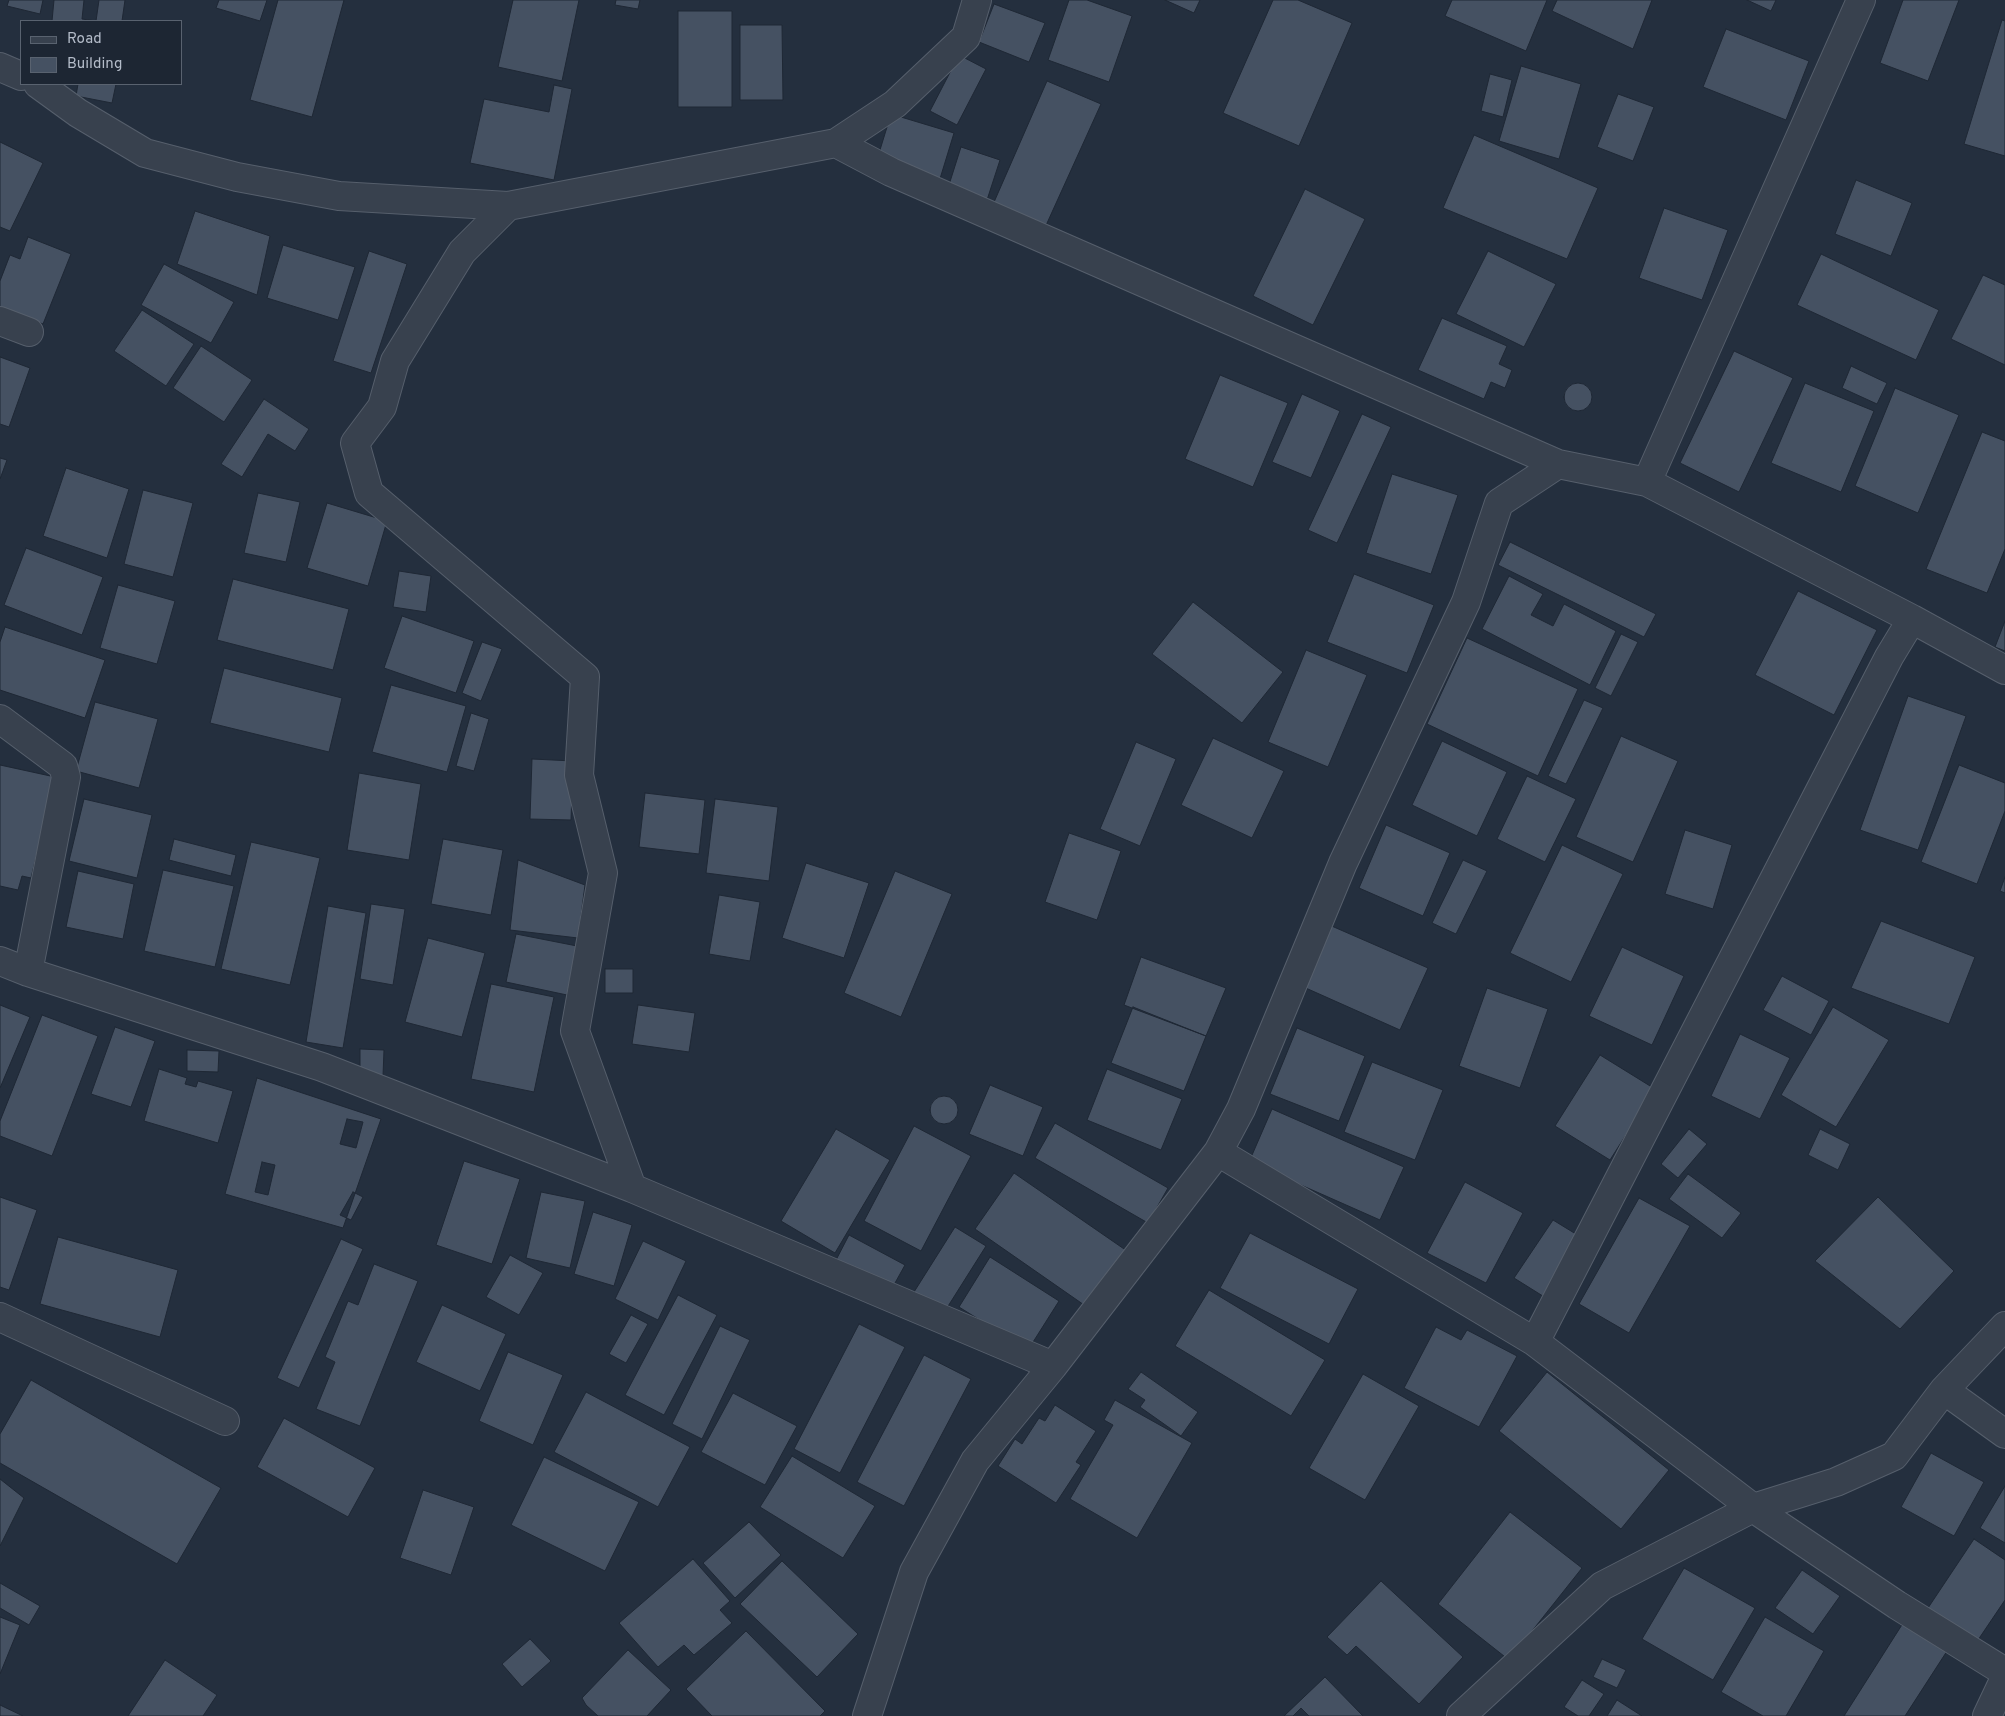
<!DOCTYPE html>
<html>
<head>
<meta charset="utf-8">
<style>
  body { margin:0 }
  #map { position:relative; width:2005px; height:1716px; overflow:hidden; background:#242f3e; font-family:Overpass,sans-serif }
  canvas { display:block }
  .legend { position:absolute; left:20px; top:20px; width:162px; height:65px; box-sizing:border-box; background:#1d2633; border:1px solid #59626f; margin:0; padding:6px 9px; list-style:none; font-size:15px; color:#b4bcc9 }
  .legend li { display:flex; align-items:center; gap:10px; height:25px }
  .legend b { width:25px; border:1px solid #59626f }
</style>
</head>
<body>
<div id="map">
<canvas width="2005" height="1716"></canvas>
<ul class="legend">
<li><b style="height:6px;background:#38414e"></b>Road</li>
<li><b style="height:14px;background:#455162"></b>Building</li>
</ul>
</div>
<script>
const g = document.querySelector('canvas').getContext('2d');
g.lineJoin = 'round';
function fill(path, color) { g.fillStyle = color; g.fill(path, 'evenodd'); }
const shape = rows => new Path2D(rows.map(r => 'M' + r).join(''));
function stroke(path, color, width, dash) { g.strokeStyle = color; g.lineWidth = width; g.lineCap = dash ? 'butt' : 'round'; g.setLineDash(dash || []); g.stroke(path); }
const building = shape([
  [9,0,43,0,40,14,7,6,9,0],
  [54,0,84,0,82,19,96,21,99,0,125,0,122,21,52,21,54,0],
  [219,0,267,0,260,21,216,8,219,0],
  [278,0,344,0,312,117,250,100,278,0],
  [513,0,579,0,562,81,498,67,513,0],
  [616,0,640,0,638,9,615,5,616,0],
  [1069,0,1087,0,1132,16,1109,82,1048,60,1069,0],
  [1165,0,1200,0,1194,13,1165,0],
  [1273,0,1298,0,1352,23,1299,146,1223,113,1273,0],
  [1452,0,1547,0,1526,51,1445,16,1452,0],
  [1557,0,1652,0,1633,49,1552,11,1557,0],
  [1747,0,1776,0,1771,11,1747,0],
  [1903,0,1959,0,1928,81,1880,63,1903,0],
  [994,4,1045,23,1029,62,979,42,994,4],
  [678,11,732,11,732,107,678,107,678,11],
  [2002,20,2005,21,2005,156,1964,144,2002,20],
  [740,25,782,25,783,100,740,100,740,25],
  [1726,29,1809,61,1786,120,1703,87,1726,29],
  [959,55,986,69,957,125,930,111,959,55],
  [1521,66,1581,84,1559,159,1499,141,1521,66],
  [1490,74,1512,80,1503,117,1481,111,1490,74],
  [1047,81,1101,104,1043,232,991,209,1047,81],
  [78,84,116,84,112,103,76,96,78,84],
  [554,85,572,89,554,180,470,163,484,99,549,112,554,85],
  [1618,94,1654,107,1633,161,1597,147,1618,94],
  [891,114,954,133,939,182,876,163,891,114],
  [1474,135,1598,188,1567,259,1443,208,1474,135],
  [0,142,43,163,10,231,0,227,0,142],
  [961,147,1000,160,987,200,948,188,961,147],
  [1856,180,1912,203,1891,256,1835,234,1856,180],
  [1305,189,1365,219,1313,325,1253,296,1305,189],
  [1664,208,1728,230,1702,300,1639,278,1664,208],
  [195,211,270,236,257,295,177,264,195,211],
  [28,237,71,254,43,324,0,307,0,281,10,255,20,259,28,237],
  [283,245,355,267,338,320,267,298,283,245],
  [369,251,407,264,371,373,333,361,369,251],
  [1488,251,1556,284,1524,347,1456,314,1488,251],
  [1821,254,1939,310,1916,360,1797,305,1821,254],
  [164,264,234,302,211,343,141,305,164,264],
  [1983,275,2005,285,2005,365,1951,339,1983,275],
  [142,310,194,344,166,386,114,351,142,310],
  [1442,318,1507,346,1499,364,1512,370,1505,388,1491,382,1484,399,1418,370,1442,318],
  [201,346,252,380,224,422,173,388,201,346],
  [1734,351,1793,378,1739,492,1680,463,1734,351],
  [0,357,30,368,9,427,0,424,0,357],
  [1851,366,1887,383,1877,404,1842,388,1851,366],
  [1220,375,1288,403,1253,487,1185,459,1220,375],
  '1564 397a14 14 0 1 1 28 0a14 14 0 1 1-28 0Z',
  [1805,383,1874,411,1841,492,1771,463,1805,383],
  [1895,388,1959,415,1918,513,1855,486,1895,388],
  [1302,394,1340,411,1311,478,1272,462,1302,394],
  [264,399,309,429,295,451,268,434,242,477,221,464,264,399],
  [1362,414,1391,427,1337,543,1308,530,1362,414],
  [1982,432,2005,441,2005,549,1987,593,1926,569,1982,432],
  [0,458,7,460,0,479,0,458],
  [66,468,129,489,107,558,43,536,66,468],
  [1392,474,1458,495,1431,574,1366,553,1392,474],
  [143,490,193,503,173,577,124,564,143,490],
  [258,493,300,502,286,562,244,553,258,493],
  [327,503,387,521,368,586,307,568,327,503],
  [1510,542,1656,614,1644,637,1498,565,1510,542],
  [26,548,103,577,82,635,4,605,26,548],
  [399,571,431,576,426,612,393,607,399,571],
  [1354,574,1434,605,1407,673,1327,642,1354,574],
  [1509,576,1543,594,1531,615,1553,626,1564,604,1616,631,1590,685,1482,629,1509,576],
  [233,579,349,609,333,670,217,640,233,579],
  [118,585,175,601,157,664,100,648,118,585],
  [1798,591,1877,630,1834,715,1755,675,1798,591],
  [1193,602,1283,672,1242,723,1152,654,1193,602],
  [402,616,474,641,456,693,384,668,402,616],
  [2005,621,2005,651,1995,647,2005,621],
  [5,627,105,660,85,718,0,690,0,642,5,627],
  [1621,634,1638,642,1611,696,1595,688,1621,634],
  [1467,638,1578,689,1538,776,1427,724,1467,638],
  [482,642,502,649,481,701,462,693,482,642],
  [1306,650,1367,675,1328,767,1268,742,1306,650],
  [224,668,342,698,329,752,210,723,224,668],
  [391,685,466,706,447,772,372,752,391,685],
  [1908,696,1966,716,1918,850,1860,830,1908,696],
  [1584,700,1603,708,1566,784,1548,776,1584,700],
  [95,702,158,719,139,788,76,771,95,702],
  [471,713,489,719,474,771,456,766,471,713],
  [1621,736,1678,761,1633,862,1576,837,1621,736],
  [1213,738,1284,771,1252,838,1181,805,1213,738],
  [1442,741,1507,772,1477,836,1412,805,1442,741],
  [1136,742,1176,759,1140,846,1100,829,1136,742],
  [532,759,573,761,571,820,530,819,532,759],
  [0,765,55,777,31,878,22,876,18,890,0,886,0,765],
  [1959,765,2005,783,2005,811,1977,884,1921,862,1959,765],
  [359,773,421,784,409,860,347,850,359,773],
  [1527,776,1576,799,1545,862,1497,839,1527,776],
  [645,793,705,800,699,854,639,847,645,793],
  [84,799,152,815,137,878,69,861,84,799],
  [715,799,778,807,769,881,706,873,715,799],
  [1386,825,1450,853,1423,916,1359,888,1386,825],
  [1685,830,1732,845,1713,909,1665,894,1685,830],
  [1069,833,1121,851,1097,920,1045,902,1069,833],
  [174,839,236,855,231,876,169,860,174,839],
  [443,839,503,850,491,915,431,904,443,839],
  [251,842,320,858,290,985,221,969,251,842],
  [1562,845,1623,874,1571,982,1510,953,1562,845],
  [518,860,585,885,578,938,510,930,518,860],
  [1463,860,1487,871,1456,934,1432,923,1463,860],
  [806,863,869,883,844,958,782,938,806,863],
  [163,870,234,886,215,967,144,951,163,870],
  [78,871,134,884,123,939,66,927,78,871],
  [895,871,952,894,901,1017,844,993,895,871],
  [2005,877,2005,893,2000,891,2005,877],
  [719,895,760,902,750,961,709,954,719,895],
  [371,904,405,909,393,985,360,979,371,904],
  [328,906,366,913,343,1048,306,1042,328,906],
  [1881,921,1975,957,1949,1024,1851,988,1881,921],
  [1327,924,1428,968,1400,1030,1299,985,1327,924],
  [516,934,577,946,567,995,506,982,516,934],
  [428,938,485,953,462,1037,405,1022,428,938],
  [1622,947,1684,976,1652,1045,1589,1016,1622,947],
  [1141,957,1226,988,1206,1036,1124,1005,1141,957],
  [605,969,633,969,633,993,605,993,605,969],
  [1782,976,1829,1001,1811,1035,1763,1010,1782,976],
  [491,984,554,997,534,1092,471,1079,491,984],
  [1487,988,1548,1009,1520,1088,1459,1066,1487,988],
  [0,1005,30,1017,0,1088,0,1005],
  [638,1005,695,1013,689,1052,632,1044,638,1005],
  [1133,1007,1206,1036,1184,1091,1111,1063,1133,1007],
  [1833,1007,1889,1040,1836,1127,1781,1095,1833,1007],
  [42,1015,98,1036,52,1156,0,1136,0,1121,42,1015],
  [115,1027,155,1041,131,1107,91,1094,115,1027],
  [1297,1028,1365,1056,1339,1121,1270,1094,1297,1028],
  [1740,1034,1790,1058,1760,1119,1711,1096,1740,1034],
  [360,1049,384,1050,383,1076,360,1075,360,1049],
  [187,1050,219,1051,218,1072,187,1071,187,1050],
  [1600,1055,1655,1089,1610,1160,1555,1126,1600,1055],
  [1372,1062,1443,1090,1415,1160,1344,1132,1372,1062],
  [159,1069,187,1078,185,1084,196,1087,198,1081,233,1091,218,1143,144,1121,159,1069],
  [1107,1069,1182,1099,1161,1150,1087,1120,1107,1069],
  [257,1078,381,1119,343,1228,225,1194,257,1078],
  [990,1085,1043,1107,1023,1156,969,1134,990,1085],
  '930 1110a14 14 0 1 1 28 0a14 14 0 1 1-28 0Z',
  [1272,1109,1404,1167,1380,1220,1249,1162,1272,1109],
  [347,1119,363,1122,356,1148,340,1144,347,1119],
  [1055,1123,1168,1188,1148,1223,1035,1158,1055,1123],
  [914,1126,971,1156,921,1251,864,1221,914,1126],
  [836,1129,890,1160,835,1253,781,1221,836,1129],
  [1689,1129,1707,1144,1678,1178,1661,1164,1689,1129],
  [1820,1129,1850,1144,1838,1170,1808,1155,1820,1129],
  [464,1161,520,1179,492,1264,436,1245,464,1161],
  [262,1162,275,1165,268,1195,255,1192,262,1162],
  [1014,1173,1127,1251,1087,1307,975,1229,1014,1173],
  [1688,1174,1741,1213,1722,1238,1669,1199,1688,1174],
  [1465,1182,1523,1213,1486,1283,1427,1253,1465,1182],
  [353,1192,363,1197,351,1220,340,1215,353,1192],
  [541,1192,585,1201,570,1268,526,1258,541,1192],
  [0,1197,37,1210,9,1290,0,1287,0,1197],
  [1878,1197,1954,1271,1900,1329,1815,1261,1878,1197],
  [1639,1198,1690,1226,1629,1333,1579,1304,1639,1198],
  [593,1212,632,1225,614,1286,574,1274,593,1212],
  [1553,1220,1584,1239,1546,1298,1514,1278,1553,1220],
  [955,1227,986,1246,945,1311,914,1292,955,1227],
  [1250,1233,1358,1289,1329,1344,1220,1288,1250,1233],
  [849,1235,905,1265,890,1292,835,1262,849,1235],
  [58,1237,178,1270,160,1337,40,1304,58,1237],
  [341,1239,363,1249,299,1388,277,1378,341,1239],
  [643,1241,686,1261,658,1320,615,1299,643,1241],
  [510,1255,543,1273,519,1315,486,1297,510,1255],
  [990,1257,1059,1301,1028,1350,959,1307,990,1257],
  [374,1264,418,1281,360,1426,316,1409,335,1362,325,1357,348,1301,358,1305,374,1264],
  [1209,1290,1325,1360,1291,1416,1175,1346,1209,1290],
  [678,1295,717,1315,664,1415,625,1395,678,1295],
  [442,1305,506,1334,480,1391,416,1362,442,1305],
  [631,1315,648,1324,626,1363,609,1354,631,1315],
  [859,1324,905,1347,840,1473,794,1449,859,1324],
  [720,1326,750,1340,702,1439,672,1424,720,1326],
  [1436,1327,1461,1340,1467,1330,1517,1356,1479,1427,1404,1388,1436,1327],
  [508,1352,563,1375,533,1445,479,1421,508,1352],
  [924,1355,971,1379,904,1506,857,1482,924,1355],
  [1141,1372,1198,1412,1181,1436,1140,1407,1145,1400,1128,1389,1141,1372],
  [1547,1372,1669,1470,1621,1529,1499,1431,1547,1372],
  [1363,1374,1419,1406,1365,1500,1309,1468,1363,1374],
  [31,1380,221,1488,177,1564,0,1463,0,1434,31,1380],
  [586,1392,690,1447,658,1507,554,1452,586,1392],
  [733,1393,797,1426,765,1485,701,1452,733,1393],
  [1115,1400,1192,1443,1137,1538,1070,1499,1113,1425,1104,1420,1115,1400],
  [1055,1405,1096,1431,1076,1462,1081,1465,1056,1503,998,1466,1015,1439,1022,1444,1039,1418,1045,1421,1055,1405],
  [284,1418,375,1468,348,1517,257,1467,284,1418],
  [1931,1453,1984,1482,1954,1536,1901,1507,1931,1453],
  [792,1456,875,1506,843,1558,760,1507,792,1456],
  [544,1457,639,1502,605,1571,511,1525,544,1457],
  [0,1479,24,1498,0,1546,0,1479],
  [2005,1486,2005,1543,1980,1528,2005,1486],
  [423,1490,474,1507,451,1575,400,1558,423,1490],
  [1510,1512,1582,1568,1509,1660,1438,1604,1510,1512],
  [749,1522,781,1555,735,1598,703,1563,749,1522],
  [1974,1539,2005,1560,2005,1600,1978,1640,1928,1608,1974,1539],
  [693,1559,730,1601,720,1610,732,1623,694,1655,684,1645,658,1667,619,1623,693,1559],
  [782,1561,858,1634,817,1677,740,1604,782,1561],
  [1684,1568,1755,1608,1713,1680,1642,1639,1684,1568],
  [1802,1570,1840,1596,1813,1634,1775,1608,1802,1570],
  [1381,1581,1463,1657,1419,1704,1356,1646,1347,1655,1327,1637,1381,1581],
  [0,1583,40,1606,29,1625,0,1608,0,1583],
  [0,1617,20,1625,0,1674,0,1617],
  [1765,1617,1824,1651,1786,1716,1763,1716,1721,1692,1765,1617],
  [1905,1620,1949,1648,1905,1716,1844,1716,1905,1620],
  [746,1631,825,1711,820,1716,712,1716,686,1689,746,1631],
  [530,1639,551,1661,522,1687,502,1664,530,1639],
  [628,1650,671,1690,647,1716,598,1716,586,1705,582,1698,628,1650],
  [1602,1659,1626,1670,1617,1688,1593,1677,1602,1659],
  [165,1660,217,1695,203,1716,128,1716,165,1660],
  [1325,1677,1363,1716,1309,1716,1301,1708,1293,1716,1284,1716,1325,1677],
  [1582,1680,1604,1694,1589,1716,1578,1716,1564,1707,1582,1680],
  [1617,1700,1642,1716,1607,1716,1617,1700],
  [0,1705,23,1716,0,1716,0,1705]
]);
const minor = shape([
  [0,67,21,76],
  [38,84,78,113,145,153,237,177,339,196,508,206,836,143,895,104,966,37,977,0],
  [836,143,891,172,1558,464,1647,482,1912,619,2005,670],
  [508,206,462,252,395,361,382,407,355,443,369,493,585,677,579,775,603,873,575,1031,632,1188],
  [0,321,29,332],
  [1647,482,1861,0],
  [0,719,63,766,66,777,28,972],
  [0,961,28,972,322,1067,632,1188,1053,1366],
  [1218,1152,1535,1342,1753,1508,1897,1605,2005,1672],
  [0,1317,225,1421],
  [1535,1342,1889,657,1912,619],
  [1944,1390,2005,1434],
  [867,1716,914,1572,975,1461,1053,1366,1218,1152,1241,1109,1343,863,1466,602,1499,503,1558,464],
  [1461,1716,1602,1586,1753,1508,1836,1482,1894,1456,1944,1390,2005,1326],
  [1987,1716,2005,1678]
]);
fill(building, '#455162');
stroke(building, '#1f2835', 1);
stroke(minor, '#565f6c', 30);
stroke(minor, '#38414e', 28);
</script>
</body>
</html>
